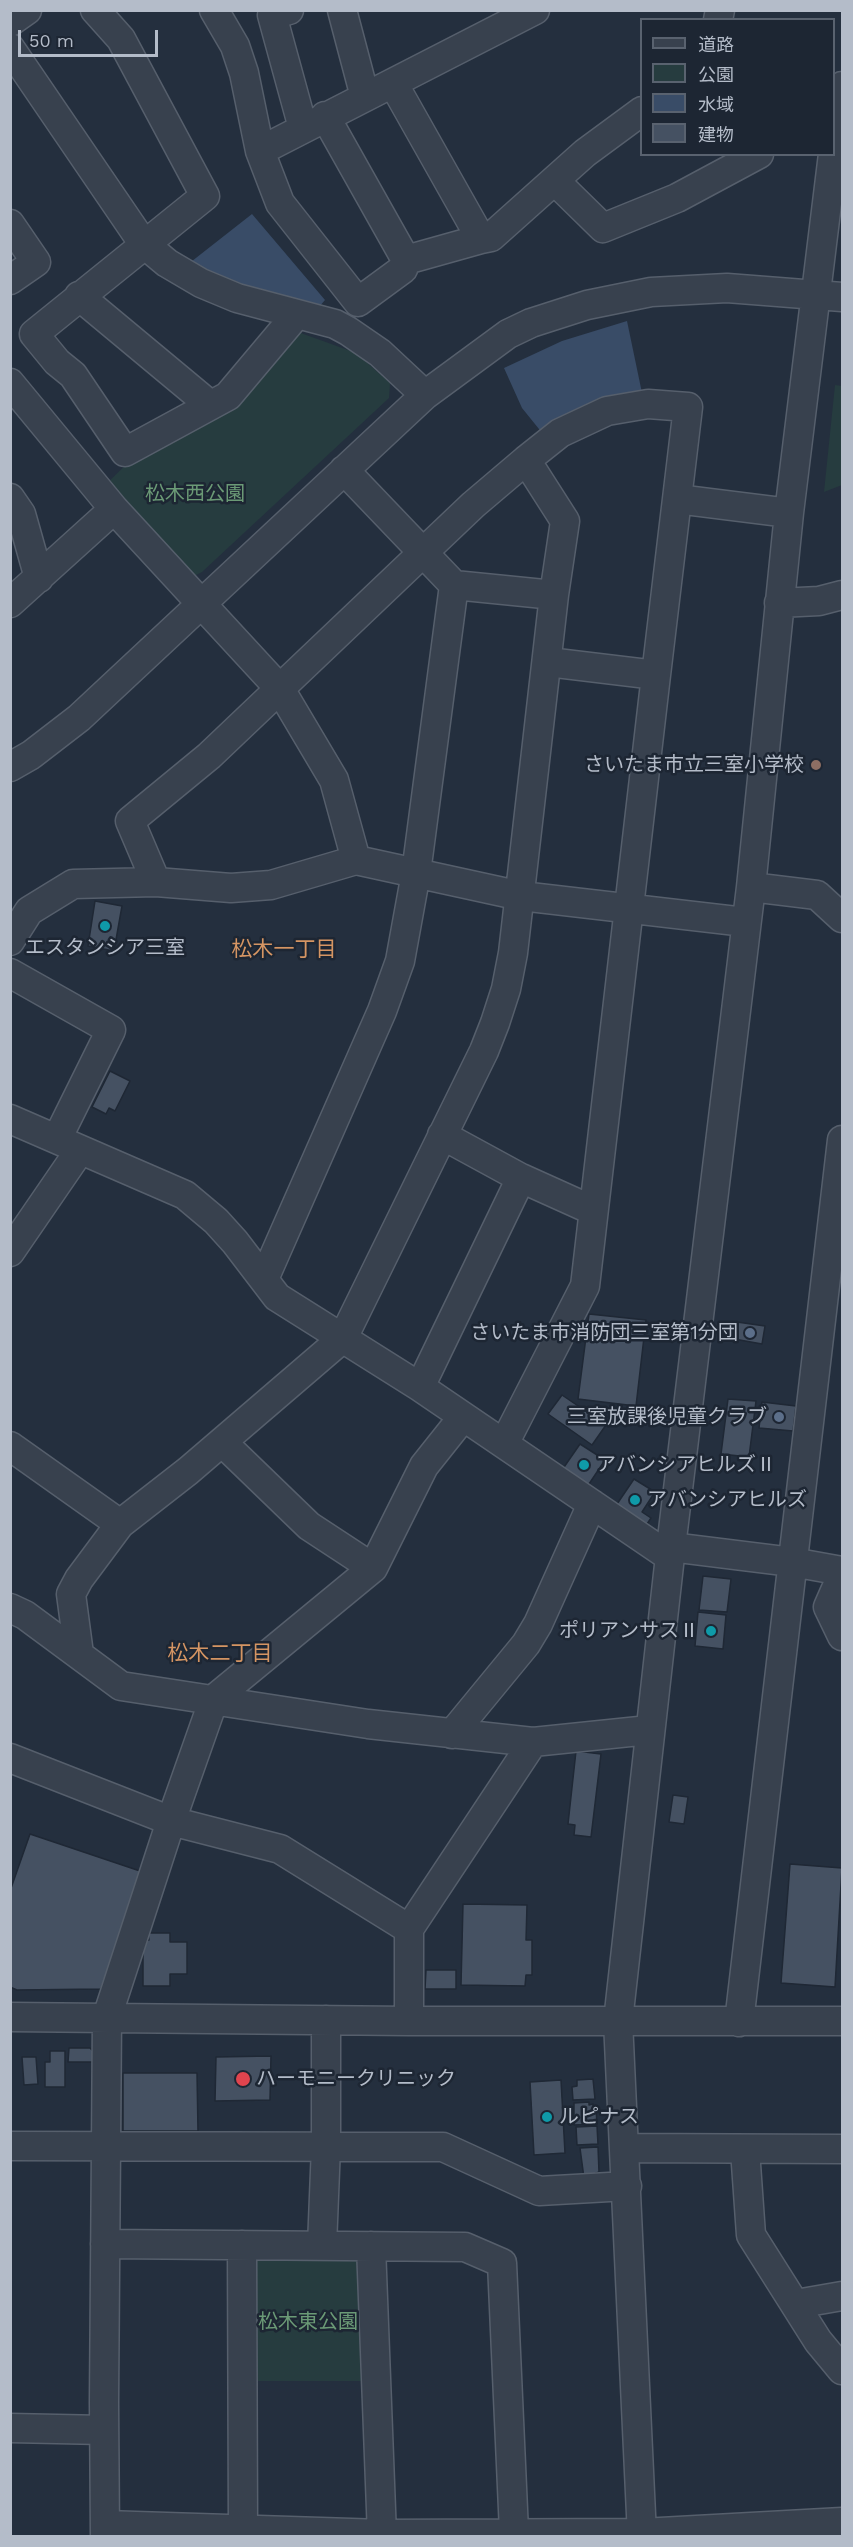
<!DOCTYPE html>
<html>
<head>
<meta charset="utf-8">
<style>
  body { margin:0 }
  #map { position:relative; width:853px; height:2547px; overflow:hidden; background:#242f3e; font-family:"Work Sans","Noto Sans JP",sans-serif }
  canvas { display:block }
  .frame { position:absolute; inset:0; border:12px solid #b4bcc9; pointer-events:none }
  .legend { position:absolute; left:640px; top:18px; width:195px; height:138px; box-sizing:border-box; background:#1d2633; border:2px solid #59626f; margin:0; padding:8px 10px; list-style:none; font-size:18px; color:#b4bcc9 }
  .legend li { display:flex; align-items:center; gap:12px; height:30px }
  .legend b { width:30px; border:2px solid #59626f }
  .scale { position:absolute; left:18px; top:30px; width:140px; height:27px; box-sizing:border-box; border:3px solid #b4bcc9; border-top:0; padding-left:8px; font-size:18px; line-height:21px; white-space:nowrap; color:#b4bcc9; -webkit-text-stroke:4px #1d2633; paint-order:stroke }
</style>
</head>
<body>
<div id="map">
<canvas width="853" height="2547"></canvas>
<div class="frame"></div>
<ul class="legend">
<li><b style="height:8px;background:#38414e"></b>道路</li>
<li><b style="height:16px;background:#263c3f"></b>公園</li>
<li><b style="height:16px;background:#394c67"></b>水域</li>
<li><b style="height:16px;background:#455162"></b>建物</li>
</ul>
<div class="scale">50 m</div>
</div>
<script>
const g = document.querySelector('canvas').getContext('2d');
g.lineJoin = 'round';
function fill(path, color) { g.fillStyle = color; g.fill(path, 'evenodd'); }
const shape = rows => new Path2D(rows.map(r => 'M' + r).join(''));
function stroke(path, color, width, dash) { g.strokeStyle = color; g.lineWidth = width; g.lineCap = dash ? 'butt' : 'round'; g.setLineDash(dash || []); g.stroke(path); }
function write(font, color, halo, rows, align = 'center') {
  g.font = font + ' "Work Sans","Noto Sans JP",sans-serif'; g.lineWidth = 5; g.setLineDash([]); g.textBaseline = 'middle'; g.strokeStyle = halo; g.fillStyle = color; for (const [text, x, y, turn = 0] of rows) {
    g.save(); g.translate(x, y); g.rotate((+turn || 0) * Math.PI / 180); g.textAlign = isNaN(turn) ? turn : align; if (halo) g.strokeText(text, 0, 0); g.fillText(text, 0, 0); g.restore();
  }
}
const green = shape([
  [298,332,356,353,390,383,389,398,202,572,188,579,103,487,134,457],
  [835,385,842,386,842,485,824,492],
  [256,2254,355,2255,363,2262,365,2381,252,2381]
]);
const water = shape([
  [252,214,325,300,319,307,257,295,187,265],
  [627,321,642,393,543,434,522,408,504,368,562,341]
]);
const building = shape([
  [95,901,122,906,114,951,88,946,95,901],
  [110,1071,130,1081,115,1111,109,1108,106,1114,92,1107,110,1071],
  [589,1314,646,1320,636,1406,578,1399,589,1314],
  [737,1322,765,1326,762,1344,734,1339,737,1322],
  [562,1395,606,1425,592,1445,548,1414,562,1395],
  [728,1399,756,1401,749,1457,721,1454,728,1399],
  [762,1402,796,1406,793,1431,759,1428,762,1402],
  [580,1444,605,1460,587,1487,562,1470,580,1444],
  [634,1479,655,1492,642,1512,651,1518,645,1527,615,1507,634,1479],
  [703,1576,731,1579,727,1612,699,1610,703,1576],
  [698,1612,726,1615,723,1649,695,1646,698,1612],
  [576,1751,601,1754,591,1837,574,1835,575,1825,568,1824,576,1751],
  [673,1795,688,1797,684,1824,669,1822,673,1795],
  [30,1834,143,1872,101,1989,17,1990,10,1987,10,1891,30,1834],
  [790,1864,842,1868,835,1987,781,1983,790,1864],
  [463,1904,527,1905,526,1940,532,1940,532,1975,526,1975,525,1986,461,1985,463,1904],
  [148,1933,170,1933,170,1942,187,1942,187,1974,170,1974,170,1986,143,1986,143,1941,149,1940,148,1933],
  [426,1970,456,1970,456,1989,425,1989,426,1970],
  [69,2048,90,2048,96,2054,96,2062,68,2062,69,2048],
  [50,2051,65,2051,65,2087,45,2087,45,2062,50,2062,50,2051],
  [271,2056,270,2100,215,2101,216,2057,271,2056],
  [22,2057,36,2057,38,2084,24,2085,22,2057],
  [123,2073,197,2073,198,2131,123,2131,123,2073],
  [593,2079,595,2099,573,2100,572,2087,577,2086,577,2080,593,2079],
  [561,2080,565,2153,534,2155,530,2082,561,2080],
  [589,2102,589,2105,593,2104,593,2108,596,2108,597,2124,574,2125,574,2103,589,2102],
  [597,2126,598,2144,577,2145,576,2127,597,2126],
  [598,2147,599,2172,584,2178,580,2148,598,2147]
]);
const minor = shape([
  [95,10,121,39,205,196,34,334,57,362,73,375,125,452,228,396,297,314],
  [214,10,235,46,244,73,260,151,280,203,358,302,403,269,406,260],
  [289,10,272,15,303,128],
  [342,10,365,97],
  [718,20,720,10],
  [10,22,27,10],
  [10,48,143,243,167,263,201,283,237,298,335,324,348,331,380,353,425,395],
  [393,83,481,239,491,237,585,153,642,111],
  [325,116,406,260,481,239],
  [834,150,842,86],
  [260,151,535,10],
  [555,181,603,228,677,198,759,154],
  [10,224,36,262,10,280],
  [79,296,210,405],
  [10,383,114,509,10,603],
  [526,460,560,433,607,411,648,404,688,407,677,499,789,513],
  [344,470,454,585,554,595],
  [10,498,21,514,39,578],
  [114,509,280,689,334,780,356,860],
  [779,603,819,601,842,595],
  [656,675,677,499],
  [10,767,31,755,79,718,425,395,508,334,531,323,587,305,651,292,727,288,842,297],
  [751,887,817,895,842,918],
  [10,941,29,911,73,884,156,882,231,888,271,885,356,860,521,896,745,922],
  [10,973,111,1030,57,1139],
  [10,1119,185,1195,216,1221,235,1242,277,1297,420,1387,670,1557],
  [442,1135,521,1178,592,1210],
  [10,1252,80,1150],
  [264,1279,382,1011,400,961,416,873,454,585],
  [420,1387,521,1178],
  [222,1442,309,1526,373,1568],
  [504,1444,585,1286,656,675,548,662],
  [10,1446,120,1524],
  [671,1547,792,1562,842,1571],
  [842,1575,828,1607,842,1636],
  [10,1608,25,1615,121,1686,368,1724,533,1742,649,1730],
  [79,1654,71,1594,79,1579,120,1524,188,1471,343,1338,484,1051,495,1023,506,989,513,953,554,595,565,521,526,460,473,505,209,756,130,821,156,882],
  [452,1734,526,1644,538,1624,592,1504],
  [10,1758,171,1821,280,1849,409,1929],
  [10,2017,409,2021,842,2021],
  [409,2021,409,1929,533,1742],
  [739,2022,842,1140],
  [10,2146,443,2147,539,2191,627,2186],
  [625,2148,842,2149],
  [745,2150,751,2235,818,2341,842,2370],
  [105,2244,465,2247,502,2263,514,2532],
  [242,2245,243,2531],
  [322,2246,326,2146,326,2020],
  [371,2246,382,2536],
  [796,2304,842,2296],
  [10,2428,104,2430],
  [105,2525,382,2534,642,2533,842,2522],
  [105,2536,104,2402,107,2017,171,1821,214,1699,373,1568,424,1466,463,1417],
  [642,2536,618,2021,671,1547,751,887,789,513,833,154]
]);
const markers = [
  [816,765,6,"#8d6e63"],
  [105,926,6,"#0f9aa8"],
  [750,1333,6,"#5c6f8a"],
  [779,1417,6,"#5c6f8a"],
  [584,1465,6,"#0f9aa8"],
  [635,1500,6,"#0f9aa8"],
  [711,1631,6,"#0f9aa8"],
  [243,2079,8,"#e0444e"],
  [547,2117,6,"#0f9aa8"]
];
const parkNames = [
  ["松木西公園",195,494],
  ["松木東公園",308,2322]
];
const poiNames = [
  ["さいたま市立三室小学校",804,765],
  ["エスタンシア三室",105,948,"center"],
  ["さいたま市消防団三室第1分団",738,1333],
  ["三室放課後児童クラブ",767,1417],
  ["アバンシアヒルズⅡ",596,1465,"left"],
  ["アバンシアヒルズ",647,1500,"left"],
  ["ポリアンサスⅡ",699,1631],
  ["ハーモニークリニック",256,2079,"left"],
  ["ルピナス",559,2117,"left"]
];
const neighbourhoodNames = [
  ["松木一丁目",284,950],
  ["松木二丁目",220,1654]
];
fill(green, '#263c3f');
fill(water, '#394c67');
fill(building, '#455162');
stroke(building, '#1f2835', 1.5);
stroke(minor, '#565f6c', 31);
stroke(minor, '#38414e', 28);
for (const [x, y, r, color] of markers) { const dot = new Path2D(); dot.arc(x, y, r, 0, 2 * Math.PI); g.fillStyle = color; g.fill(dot); stroke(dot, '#1d2633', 2); }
write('20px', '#6b9a76', '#1d2633', parkNames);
write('20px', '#b4bcc9', '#1d2633', poiNames, 'right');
write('21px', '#d59563', '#1d2633', neighbourhoodNames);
</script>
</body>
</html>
